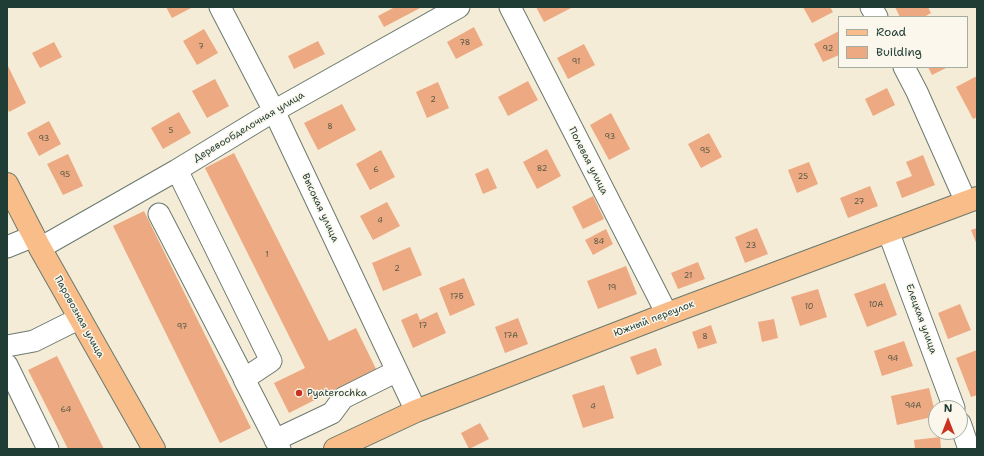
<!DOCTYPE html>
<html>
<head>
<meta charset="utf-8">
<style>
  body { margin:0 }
  #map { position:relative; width:984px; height:456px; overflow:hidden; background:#f5ecd7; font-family:"Shantell Sans",sans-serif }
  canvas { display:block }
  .frame { position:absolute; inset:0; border:8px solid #1f3d34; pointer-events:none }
  .legend { position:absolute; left:838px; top:16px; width:130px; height:52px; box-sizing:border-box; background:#fbf7ec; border:1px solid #a3ada2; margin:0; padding:5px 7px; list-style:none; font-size:12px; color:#1f3d34 }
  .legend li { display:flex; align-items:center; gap:8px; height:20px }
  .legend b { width:20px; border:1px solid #a3ada2 }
  .north { position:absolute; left:928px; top:400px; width:40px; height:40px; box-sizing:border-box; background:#fbf7ec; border:1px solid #a3ada2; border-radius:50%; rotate:0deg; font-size:11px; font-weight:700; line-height:16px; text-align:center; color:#1f3d34 }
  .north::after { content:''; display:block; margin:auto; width:14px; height:18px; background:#c8321e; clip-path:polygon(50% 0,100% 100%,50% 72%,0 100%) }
</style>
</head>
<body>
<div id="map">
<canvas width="984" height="456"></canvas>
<div class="frame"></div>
<ul class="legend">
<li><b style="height:5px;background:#f8bd89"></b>Road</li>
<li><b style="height:11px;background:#eda981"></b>Building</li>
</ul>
<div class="north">N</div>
</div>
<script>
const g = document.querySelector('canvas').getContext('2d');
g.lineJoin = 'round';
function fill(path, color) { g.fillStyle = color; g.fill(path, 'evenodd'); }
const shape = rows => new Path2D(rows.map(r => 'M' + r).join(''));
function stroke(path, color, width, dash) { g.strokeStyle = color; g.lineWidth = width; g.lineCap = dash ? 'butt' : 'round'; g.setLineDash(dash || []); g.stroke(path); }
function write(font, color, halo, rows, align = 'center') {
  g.font = font + ' "Shantell Sans",sans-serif'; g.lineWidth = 3; g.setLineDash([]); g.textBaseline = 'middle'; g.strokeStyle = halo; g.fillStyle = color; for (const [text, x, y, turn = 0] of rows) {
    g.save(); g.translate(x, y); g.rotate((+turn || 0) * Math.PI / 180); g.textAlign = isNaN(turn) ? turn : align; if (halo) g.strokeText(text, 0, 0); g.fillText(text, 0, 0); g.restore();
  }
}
const building = shape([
  [166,7,193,7,172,18],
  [395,7,422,7,384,27,378,16],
  [536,7,573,7,544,22],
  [803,7,830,7,833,12,812,23],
  [895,7,928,7,931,13,924,17,900,17],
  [474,27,483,45,456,59,447,42],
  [204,29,218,53,197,65,183,41],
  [839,31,839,55,823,62,814,44],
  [318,41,325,54,294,69,288,56],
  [54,42,62,57,40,68,32,53],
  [584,44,595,65,568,79,557,58],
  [7,64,26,103,9,112,7,107],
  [928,67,948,67,932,75],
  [977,76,977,117,973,119,956,87],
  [215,79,229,106,207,118,192,91],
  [528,81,538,100,508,116,498,97],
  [438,82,449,108,427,118,416,92],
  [887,88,895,105,873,116,865,99],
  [342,104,356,130,318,150,304,123],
  [179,112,191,133,163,149,151,128],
  [611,113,630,149,609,160,590,125],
  [49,121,61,144,39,156,27,133],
  [709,133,722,157,701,168,688,144],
  [547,149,561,176,537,189,523,162],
  [381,150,395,177,370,190,356,164],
  [234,153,329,341,356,328,376,369,289,413,274,383,305,368,205,168],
  [68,154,83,186,63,195,47,164],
  [923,155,935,185,902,198,896,182,912,176,906,162],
  [809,162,818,184,797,193,788,170],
  [488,168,497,188,483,194,475,174],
  [870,186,878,206,848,218,840,198],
  [593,196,604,219,583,229,572,207],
  [387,202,400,226,373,240,360,216],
  [144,211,251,428,220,443,113,226],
  [757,228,768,254,745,263,735,237],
  [977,228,977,245,971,230],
  [606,229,613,244,593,255,585,240],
  [410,247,422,275,383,291,372,263],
  [698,262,705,279,678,289,671,273],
  [626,266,637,294,598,309,587,281],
  [464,278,475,305,450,316,439,288],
  [885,283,897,315,867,327,854,294],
  [818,289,827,317,800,326,791,297],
  [960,304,971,330,948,339,938,313],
  [437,312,446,333,413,348,401,320,417,313,420,320],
  [518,318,528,344,505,353,495,327],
  [774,319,778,338,762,342,758,322],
  [711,325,717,343,698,349,692,332],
  [904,341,913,366,882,376,874,351],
  [656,348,662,365,637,375,630,357],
  [977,350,977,395,971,397,956,358],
  [57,356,104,449,68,449,28,370],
  [604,385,614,418,583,428,572,395],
  [929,388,936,416,897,425,891,396],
  [480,423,489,439,469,449,461,433],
  [940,437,941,449,915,449,914,440]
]);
const minor = shape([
  [220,7,274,111,416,411],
  [510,7,667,314],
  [871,7,877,17],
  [904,67,917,92,966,202],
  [177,170,271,361,244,379,280,449],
  [159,214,245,380],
  [888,231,954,408],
  [7,247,34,236],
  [40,248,177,170,274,111,459,7],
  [7,346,34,341,80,318],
  [7,365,48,449],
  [960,423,969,449],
  [275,440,332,413,343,398,397,371]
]);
const major = shape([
  [7,184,40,248,154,449],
  [335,449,416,411,667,314,977,198]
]);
const markers = [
  [299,393,4,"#c8321e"]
];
const numberNames = [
  ["78",465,43],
  ["7",201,47],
  ["92",828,49],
  ["91",576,62],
  ["2",433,100],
  ["8",330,127],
  ["5",171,131],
  ["93",610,137],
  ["93",44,139],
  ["95",705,151],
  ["82",542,169],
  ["6",376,170],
  ["95",65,175],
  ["25",803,177],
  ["27",859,202],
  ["4",380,221],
  ["84",599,242],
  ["23",751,246],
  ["1",267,255],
  ["2",397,269],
  ["21",688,276],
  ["19",612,288],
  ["17Б",457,297],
  ["10А",876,305],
  ["10",809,307],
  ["17",423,326],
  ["97",182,327],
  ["17А",511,336],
  ["8",705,337],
  ["94",893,359],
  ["94А",913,406],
  ["4",593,407],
  ["64",66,410]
];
const streetNames = [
  ["Деревообделочная улица",249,127,-31],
  ["Полевая улица",588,161,63],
  ["Высокая улица",320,208,65],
  ["Паровозная улица",79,317,61],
  ["Южный переулок",654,319,-21],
  ["Елецкая улица",921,319,70]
];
const poiNames = [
  ["Pyaterochka",307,393]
];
fill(building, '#eda981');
stroke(minor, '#6a7a6d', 23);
stroke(major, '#6a7a6d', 24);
stroke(minor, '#fff', 21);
stroke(major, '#f8bd89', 22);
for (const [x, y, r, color] of markers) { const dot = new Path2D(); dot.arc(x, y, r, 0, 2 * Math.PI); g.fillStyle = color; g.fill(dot); stroke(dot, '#fbf7ec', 1.5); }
write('8px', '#525847', null, numberNames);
write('10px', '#1f3d34', '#fbf7ec', streetNames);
write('10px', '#1f3d34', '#fbf7ec', poiNames, 'left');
</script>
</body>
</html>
